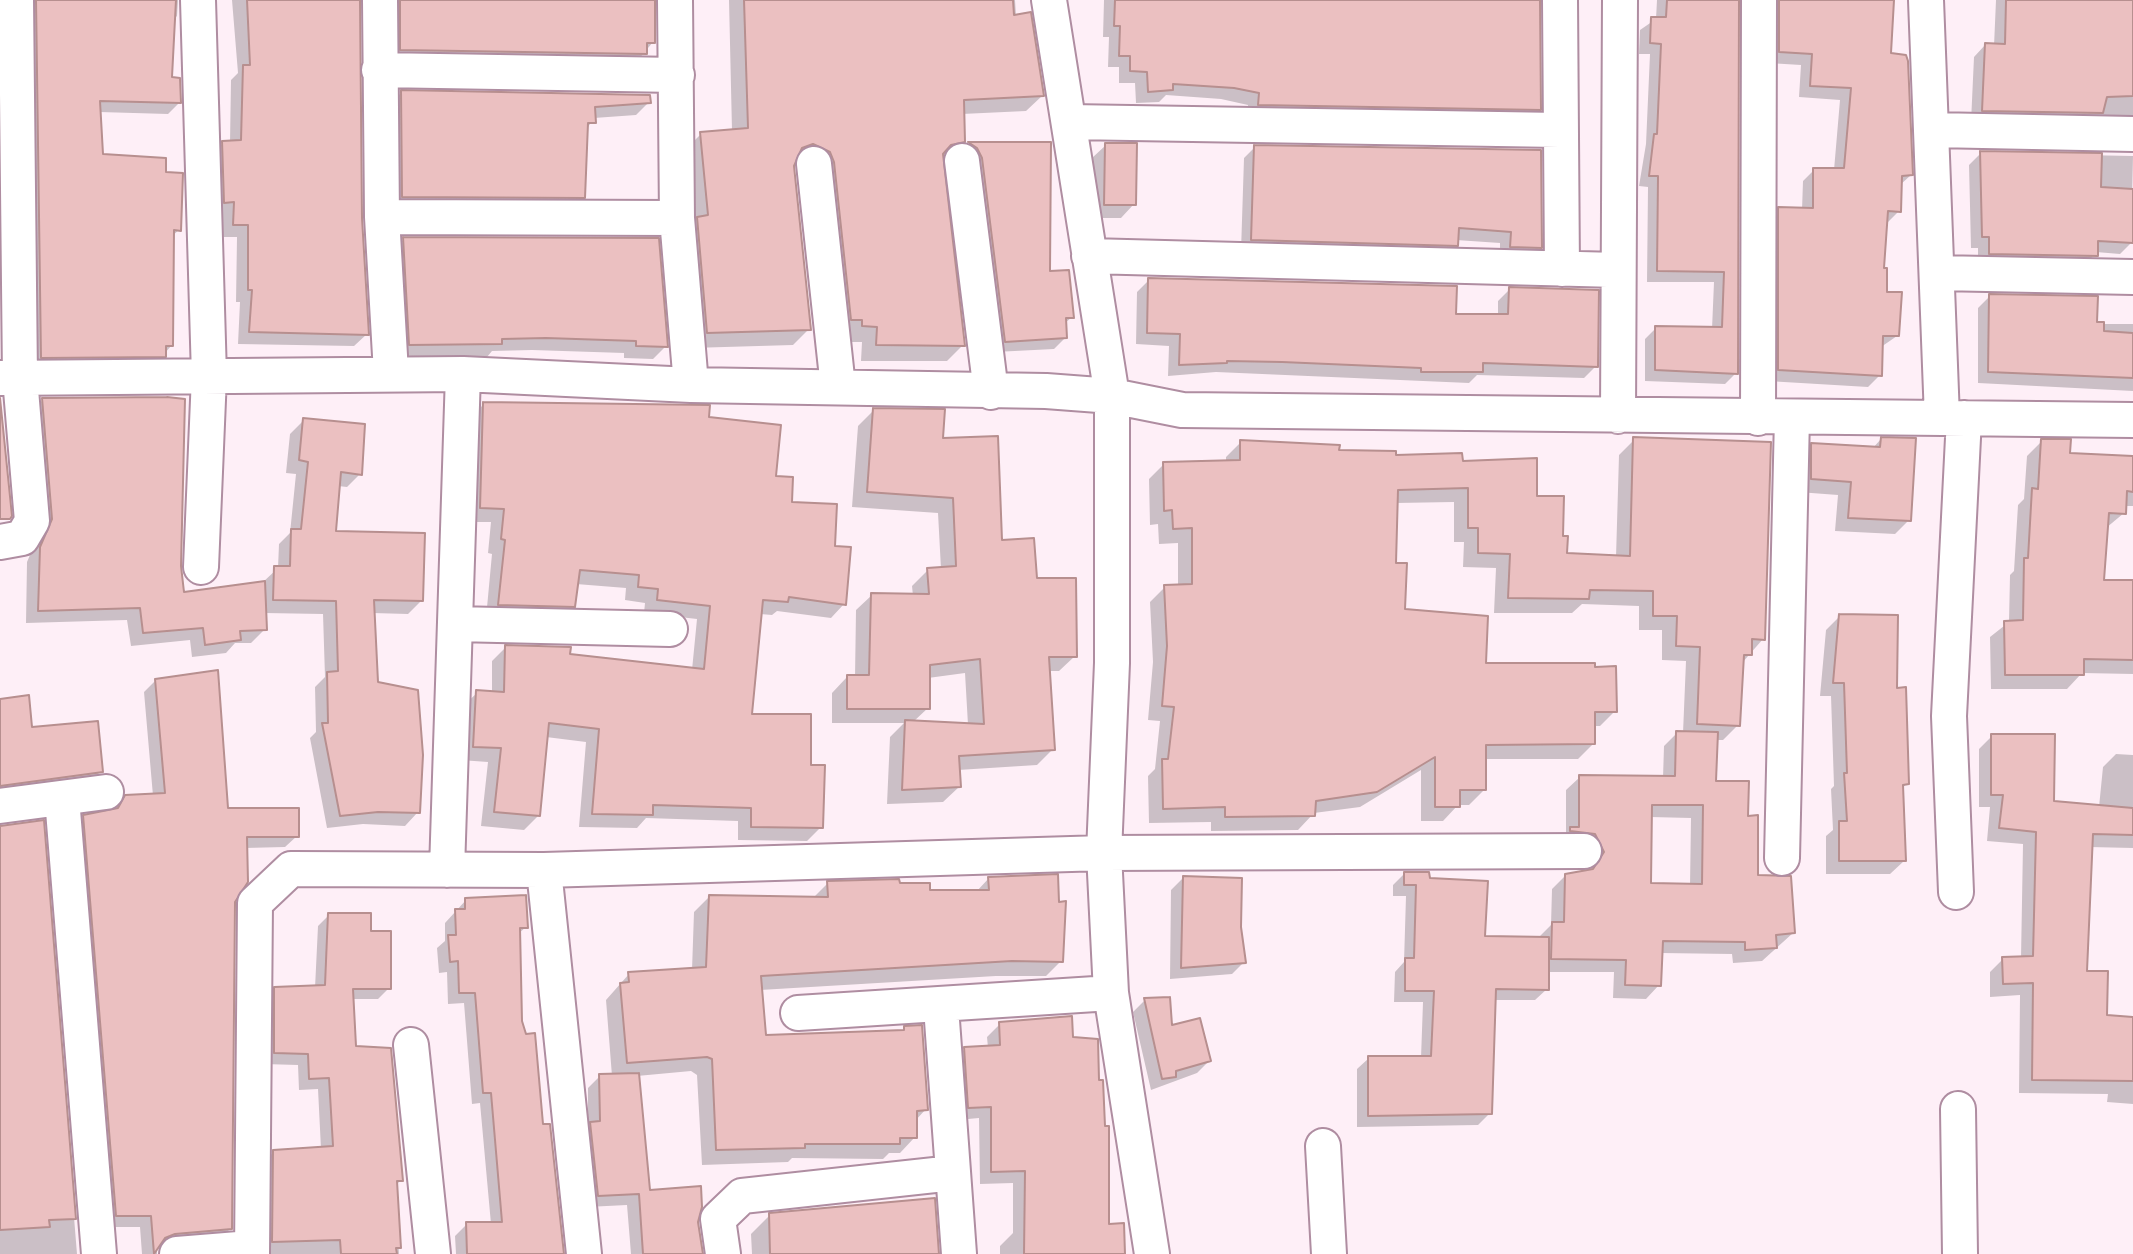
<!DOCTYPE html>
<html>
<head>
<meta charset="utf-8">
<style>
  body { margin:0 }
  canvas { display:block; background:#feeff7 }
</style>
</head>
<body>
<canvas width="2133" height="1254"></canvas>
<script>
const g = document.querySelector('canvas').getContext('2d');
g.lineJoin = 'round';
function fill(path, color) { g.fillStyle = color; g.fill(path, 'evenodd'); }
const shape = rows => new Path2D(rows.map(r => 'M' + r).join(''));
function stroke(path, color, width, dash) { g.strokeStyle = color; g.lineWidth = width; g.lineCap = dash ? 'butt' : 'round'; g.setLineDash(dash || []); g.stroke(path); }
const shadow = shape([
  [19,0,178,0,177,16,173,20,170,79,179,103,168,114,99,112,101,156,164,174,179,230,172,236,171,346,153,367,30,368],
  [232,0,361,0,357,70,367,334,354,346,238,344,240,302,236,302,237,237,222,237,222,214,212,214,210,156,223,143,230,143,231,80,238,73],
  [382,0,653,0,653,42,633,66,389,62],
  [729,0,1015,0,1016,16,1042,96,1026,111,962,114,963,141,942,158,963,345,947,361,861,361,862,342,847,342,805,160,794,162,809,329,793,345,691,348,685,150,701,134,732,131],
  [1104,0,1538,0,1539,109,1527,121,1247,116,1248,105,1221,99,1166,95,1159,102,1136,103,1135,83,1119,83,1119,67,1108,67,1109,37,1103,37],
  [1657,0,1737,0,1736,373,1725,384,1645,381,1645,339,1656,328,1712,329,1714,282,1647,282,1648,187,1639,186,1646,144,1650,54,1639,54,1640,30,1656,19],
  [1771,0,1892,0,1889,55,1911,175,1900,185,1899,211,1887,223,1882,269,1897,336,1881,347,1880,375,1868,387,1767,381,1768,220,1779,209,1802,210,1803,181,1814,170,1834,170,1840,100,1799,97,1801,65,1768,63],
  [1996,0,2133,0,2133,132,1971,122,1974,57,1985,45,1994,46],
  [402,92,649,102,636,115,594,118,586,130,583,197,570,210,390,209,389,105],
  [969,144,1049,144,1048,273,1072,317,1064,324,1065,338,1054,349,995,352,959,154],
  [1106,145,1134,204,1121,218,1091,218,1092,158],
  [1255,147,1539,152,1540,247,1528,259,1500,258,1500,243,1456,240,1456,245,1445,256,1241,251,1244,158],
  [1981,153,2133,156,2131,243,2120,254,2096,252,2084,267,1978,265,1978,248,1971,248,1969,165],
  [404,239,666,346,653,359,624,358,624,353,532,350,492,351,487,357,397,357,391,252],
  [1149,280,1454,316,1498,316,1498,301,1510,289,1596,366,1584,378,1477,375,1469,383,1216,372,1168,376,1169,346,1136,344,1137,292],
  [1990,296,2095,324,2133,324,2133,391,1978,383,1978,308],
  [43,400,179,566,183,594,262,583,278,568,279,544,290,533,296,474,286,473,290,434,304,420,360,474,347,487,338,486,334,533,421,601,408,614,372,613,376,684,418,812,405,826,363,824,327,828,310,738,316,732,315,687,325,677,323,614,264,613,264,630,251,643,235,643,226,653,192,657,190,640,131,646,127,620,26,623,27,562,39,534,29,413],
  [484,404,707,419,774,478,790,504,833,548,844,604,831,618,777,611,772,615,760,614,750,716,809,767,821,827,807,841,738,840,738,821,646,818,637,828,579,827,586,742,546,737,538,816,524,830,481,826,488,762,460,760,463,706,477,693,492,694,492,661,506,647,692,670,697,619,644,613,645,603,625,600,626,588,576,584,573,606,559,620,486,618,492,554,488,553,491,522,467,522,470,418],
  [874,410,941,441,1000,542,1035,580,1075,656,1059,671,1048,671,1053,749,1037,765,958,770,959,787,943,802,887,804,890,737,904,723,832,723,832,693,847,677,855,677,856,610,872,595,913,596,912,586,928,570,941,569,938,513,852,507,858,426],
  [965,673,968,725,913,722,928,708,928,678],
  [1881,439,1909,520,1895,534,1835,531,1838,495,1798,492,1798,459,1812,445,1872,449],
  [1634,440,1763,639,1742,663,1738,725,1723,740,1716,740,1714,783,1746,818,1756,877,1793,933,1762,961,1733,963,1732,954,1660,953,1659,985,1646,999,1613,998,1614,972,1547,972,1547,989,1535,1000,1494,1000,1490,1113,1478,1125,1357,1127,1357,1069,1369,1058,1421,1058,1423,1002,1394,1002,1395,972,1404,962,1406,896,1393,896,1393,885,1404,874,1428,880,1482,938,1539,937,1551,925,1552,889,1566,875,1588,871,1592,866,1581,847,1557,842,1566,833,1566,790,1580,777,1663,778,1664,746,1677,733,1683,733,1686,661,1662,660,1662,630,1639,630,1639,606,1582,604,1572,613,1494,613,1496,568,1463,567,1464,542,1454,542,1454,502,1396,503,1394,565,1403,611,1484,665,1615,711,1600,726,1593,726,1593,744,1578,759,1484,759,1484,790,1469,805,1458,805,1443,821,1421,821,1421,770,1360,807,1314,813,1298,830,1211,831,1211,822,1149,823,1148,776,1155,769,1160,721,1148,720,1153,662,1150,602,1165,587,1178,586,1178,543,1159,544,1158,524,1150,525,1149,479,1164,464,1226,462,1226,457,1241,442,1461,463,1535,498,1561,538,1565,555,1616,557,1619,455],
  [1650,817,1691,818,1690,886,1649,885],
  [2042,441,2068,455,2133,458,2133,506,2125,506,2124,513,2106,528,2102,582,2133,582,2133,674,2082,673,2067,689,1991,689,1990,637,2009,622,2010,575,2014,571,2018,505,2024,499,2027,456],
  [1840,616,1895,690,1907,783,1901,790,1904,861,1890,874,1826,874,1826,836,1833,830,1831,789,1834,786,1831,696,1820,696,1826,630],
  [156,680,226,810,297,836,285,847,245,848,233,902,230,1229,219,1240,157,1247,157,1254,142,1254,140,1227,105,1227,73,829,84,817,114,809,126,797,153,796,144,692],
  [0,701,31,729,101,771,89,783,0,795],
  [1992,736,2052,803,2099,807,2103,767,2116,754,2133,755,2133,848,2089,847,2085,973,2105,1017,2133,1019,2133,1104,2107,1102,2108,1094,2019,1093,2020,995,1990,997,1990,972,2003,959,2021,958,2023,844,1987,841,1990,807,1979,807,1979,749],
  [42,823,77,1254,0,1254,0,826],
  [989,878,1061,961,1046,976,996,976,760,990,764,1037,902,1032,905,1028,926,1109,915,1121,915,1137,900,1153,889,1153,883,1159,792,1158,788,1162,702,1165,697,1075,691,1071,637,1076,648,1192,696,1222,701,1254,631,1254,627,1205,587,1207,579,1136,588,1126,588,1088,600,1076,612,1076,606,1000,629,974,692,970,694,912,709,897,812,899,828,883,898,885,928,892,976,892],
  [1183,878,1239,927,1244,962,1232,974,1170,979,1171,890],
  [466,900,526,927,518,934,520,1021,561,1254,456,1254,455,1236,467,1224,491,1224,480,1103,472,1104,464,1003,448,1004,447,972,439,973,437,948,445,941,445,923],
  [329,915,369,933,389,988,378,999,352,999,355,1047,401,1180,395,1186,399,1254,261,1254,262,1163,274,1152,321,1149,318,1089,299,1090,298,1065,263,1064,264,1001,275,989,315,988,318,926],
  [1145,1000,1209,1061,1197,1073,1151,1090,1133,1012],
  [1000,1024,1071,1039,1107,1226,1123,1254,1000,1254,1000,1246,1013,1233,1013,1183,980,1184,979,1118,957,1120,952,1061,965,1049,988,1048,987,1037],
  [770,1215,937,1254,752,1254,751,1234]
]);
const building = shape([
  [36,0,176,0,172,77,180,78,181,103,100,101,103,154,166,158,166,172,183,173,181,231,174,230,173,346,166,346,166,357,41,358,36,0],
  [247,0,360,0,362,218,369,335,249,332,252,290,248,290,248,225,233,225,234,202,224,203,222,141,241,140,243,65,250,65,247,0],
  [400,0,655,0,655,43,647,43,647,54,400,50,400,0],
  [744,0,1013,0,1014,15,1031,12,1044,96,964,100,965,142,951,145,943,154,965,346,876,345,877,327,862,326,862,320,851,320,834,162,830,152,813,144,802,148,794,166,811,330,707,333,697,217,708,215,700,132,748,128,744,0],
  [1115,0,1540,0,1541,110,1258,105,1259,93,1234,88,1173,84,1173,90,1148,92,1147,72,1130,71,1130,56,1119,56,1120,26,1114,26,1115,0],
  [1667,0,1739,0,1738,374,1655,370,1655,326,1722,327,1724,272,1657,271,1658,176,1649,176,1654,134,1657,134,1661,44,1650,43,1651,17,1666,17,1667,0],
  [1779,0,1894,0,1891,53,1906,55,1908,61,1913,175,1902,176,1901,212,1888,211,1884,268,1887,268,1887,292,1902,292,1899,336,1883,336,1882,376,1778,370,1778,207,1813,208,1813,168,1844,168,1851,88,1810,86,1812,54,1779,52,1779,0],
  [2006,0,2133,0,2133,96,2107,97,2103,113,1982,111,1985,43,2005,44,2006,0],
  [401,90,650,95,651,103,595,107,596,123,588,123,585,198,402,197,401,90],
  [968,142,1051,142,1050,271,1069,270,1074,318,1066,318,1067,338,1005,342,982,158,977,148,968,142],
  [1105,143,1137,143,1136,205,1104,205,1105,143],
  [1254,145,1541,150,1542,248,1510,247,1511,232,1459,228,1458,246,1251,240,1254,145],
  [1980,151,2102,153,2101,187,2133,189,2133,243,2098,241,2098,256,1989,254,1989,237,1982,237,1980,151],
  [403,237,659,238,668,347,636,346,636,341,546,338,502,339,502,344,409,345,403,237],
  [1148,278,1457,286,1456,314,1508,314,1509,287,1599,290,1598,367,1483,363,1483,372,1421,372,1421,368,1282,362,1227,361,1227,363,1179,365,1180,334,1147,333,1148,278],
  [1989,294,2098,296,2097,322,2104,322,2104,331,2133,333,2133,378,1988,372,1989,294],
  [167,397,185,399,181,566,184,592,265,581,267,630,240,631,241,640,205,645,203,628,143,633,140,608,38,611,40,547,52,519,42,398,167,397],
  [0,398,12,516,10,519,0,519,0,398],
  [483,402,710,405,709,417,781,425,776,476,793,477,792,502,837,504,835,546,851,547,846,605,789,597,788,602,763,600,752,714,811,714,811,765,825,765,823,828,751,827,751,808,653,805,653,815,592,814,599,729,549,723,540,816,494,812,501,748,473,747,476,690,504,692,505,645,571,647,570,654,704,669,710,606,657,600,658,589,638,587,639,575,580,570,575,607,498,605,505,540,501,539,504,509,480,508,483,402],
  [873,408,945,409,943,438,998,436,1002,540,1034,538,1037,578,1076,578,1077,657,1049,657,1055,750,959,756,961,787,902,790,905,720,984,724,980,659,930,665,930,709,847,709,847,675,869,675,871,593,929,594,927,568,956,566,953,498,867,492,873,408],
  [303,418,365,424,362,475,341,472,336,531,425,533,423,601,374,600,378,682,418,690,423,755,420,813,378,812,340,816,322,723,328,723,327,672,338,671,336,601,273,600,274,566,290,566,291,529,301,529,308,462,299,460,303,418],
  [1633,437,1771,442,1765,640,1752,639,1752,655,1744,655,1740,726,1697,724,1700,647,1676,646,1677,616,1653,616,1653,591,1590,590,1589,599,1508,598,1510,554,1478,553,1478,528,1468,528,1468,488,1398,490,1396,563,1407,563,1405,609,1488,616,1486,663,1595,663,1595,667,1616,666,1617,712,1595,712,1595,744,1486,745,1486,790,1460,790,1460,807,1435,807,1435,757,1377,792,1316,801,1315,816,1225,817,1225,807,1163,809,1162,759,1168,759,1174,707,1162,706,1167,646,1164,585,1192,584,1192,528,1173,529,1172,510,1164,511,1163,462,1240,460,1240,440,1340,445,1339,450,1396,451,1396,455,1462,453,1463,461,1537,458,1537,496,1564,496,1563,536,1568,536,1567,553,1630,556,1633,437],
  [1881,437,1916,438,1911,521,1848,518,1851,482,1811,479,1811,443,1880,447,1881,437],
  [2041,439,2071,439,2070,453,2133,456,2133,492,2127,491,2126,514,2109,513,2104,580,2133,580,2133,660,2084,659,2084,675,2005,675,2004,621,2023,620,2024,558,2028,558,2032,488,2038,489,2041,439],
  [1839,614,1898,615,1897,688,1906,687,1909,784,1903,785,1906,861,1839,861,1839,821,1847,821,1844,773,1847,773,1844,683,1833,683,1839,614],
  [218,670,228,808,299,808,299,837,247,837,248,882,235,902,232,1229,175,1234,165,1238,154,1254,151,1216,116,1216,83,815,118,808,125,795,165,793,155,679,218,670],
  [29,695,32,727,98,721,103,772,0,786,0,699,29,695],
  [1676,731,1718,732,1716,781,1749,781,1748,816,1758,815,1758,875,1791,876,1795,933,1776,935,1777,948,1745,950,1745,942,1663,941,1661,986,1625,985,1626,960,1551,959,1552,922,1564,922,1565,874,1593,869,1604,852,1595,834,1570,831,1570,827,1579,827,1579,775,1675,776,1676,731],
  [1652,805,1703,805,1702,884,1651,883,1652,805],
  [1991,734,2055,734,2054,801,2133,808,2133,835,2093,834,2087,971,2108,971,2107,1015,2133,1017,2133,1081,2032,1080,2033,983,2003,984,2002,957,2033,956,2036,832,1999,828,2003,795,1991,795,1991,734],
  [44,820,76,1219,49,1220,50,1227,0,1230,0,826,44,820],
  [1404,872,1429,872,1430,878,1488,881,1485,936,1549,937,1549,990,1496,989,1492,1114,1368,1116,1368,1056,1431,1056,1434,991,1405,991,1405,958,1414,958,1416,885,1404,885,1404,872],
  [1058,874,1059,902,1066,901,1063,962,1012,961,761,976,766,1035,904,1030,904,1026,922,1025,928,1110,917,1111,917,1138,900,1138,900,1144,805,1144,805,1148,716,1150,712,1059,707,1057,627,1063,620,983,629,982,628,972,706,967,709,895,828,897,827,881,899,879,900,883,930,883,930,890,989,890,988,877,1058,874],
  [1183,876,1242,878,1241,927,1246,963,1181,968,1183,876],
  [526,895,528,928,520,928,522,1021,526,1034,535,1033,543,1124,550,1124,564,1254,467,1254,466,1222,502,1222,491,1093,483,1093,475,993,459,993,458,961,450,962,448,935,456,935,455,909,465,909,465,898,526,895],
  [328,913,371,913,371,931,391,931,391,989,353,989,356,1046,391,1048,403,1181,397,1181,401,1248,396,1248,397,1254,341,1254,340,1240,272,1242,273,1150,333,1146,329,1078,309,1079,308,1054,274,1053,274,987,325,985,328,913],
  [1170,997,1172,1025,1200,1018,1211,1061,1176,1071,1176,1077,1162,1079,1144,998,1170,997],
  [1072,1016,1073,1037,1098,1039,1099,1080,1103,1080,1105,1126,1109,1126,1109,1224,1124,1223,1125,1254,1024,1254,1025,1171,991,1172,991,1107,968,1108,964,1047,1000,1045,999,1022,1072,1016],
  [639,1073,650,1190,701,1186,702,1207,698,1222,703,1254,643,1254,639,1194,598,1196,590,1122,600,1121,599,1074,639,1073],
  [935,1198,939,1254,770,1254,769,1213,935,1198]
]);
const minor = shape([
  [198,0,209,376,201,567],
  [380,0,382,217,391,373],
  [1049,0,1112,396,1112,663,1104,853,1111,993,1152,1254],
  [1560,0,1562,269],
  [1926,0,1942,418],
  [379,70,677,75],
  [1070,122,1559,130],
  [1933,130,2133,134],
  [962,161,991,392],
  [814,164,838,387],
  [382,217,677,218,675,0],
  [677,218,691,385],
  [1089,256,1617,270],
  [1938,273,2133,277],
  [0,378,463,374,691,385,1046,391,1112,396,1182,410,2133,420],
  [1618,416,1620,0],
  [1758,418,1759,0],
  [0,542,22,538,32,521,20,378,16,0],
  [455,624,670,629],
  [62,798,99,1254],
  [0,806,106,792],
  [1782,858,1792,417],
  [447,870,463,374],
  [544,870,584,1254],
  [1956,892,1949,716,1964,418],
  [941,1007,959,1254],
  [798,1013,1111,993],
  [411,1045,433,1254],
  [1958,1109,1960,1254],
  [1323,1146,1329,1254],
  [177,1254,251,1248],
  [252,1254,255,903,291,869,544,870,1104,853,1584,851],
  [723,1254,718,1219,742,1196,953,1173]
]);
fill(shadow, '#0003');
fill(building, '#ebc0c1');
stroke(building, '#b78f8f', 2);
stroke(minor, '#af8da1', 38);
stroke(minor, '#fff', 34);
</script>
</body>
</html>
